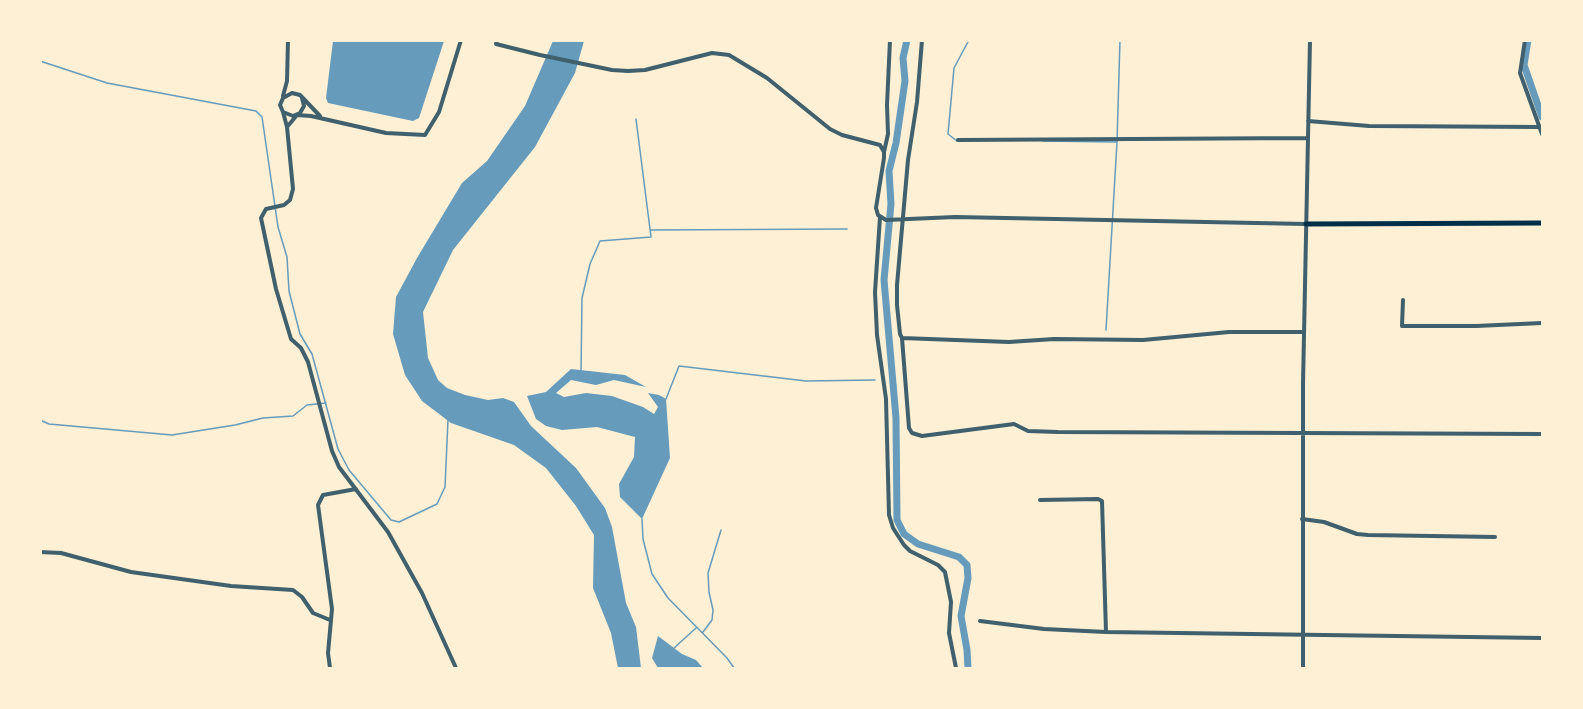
<!DOCTYPE html>
<html>
<head>
<meta charset="utf-8">
<style>
  body { margin:0 }
  #map { position:relative; width:1583px; height:709px; overflow:hidden; background:#fdf0d5; font-family:"Nunito Sans",sans-serif }
  canvas { display:block }
  .frame { position:absolute; inset:0; border:42px solid #fdf0d5; pointer-events:none }
</style>
</head>
<body>
<div id="map">
<canvas width="1583" height="709"></canvas>
<div class="frame"></div>
</div>
<script>
const g = document.querySelector('canvas').getContext('2d');
g.lineJoin = 'round';
function fill(path, color) { g.fillStyle = color; g.fill(path, 'evenodd'); }
const shape = rows => new Path2D(rows.map(r => 'M' + r).join(''));
function stroke(path, color, width, dash) { g.strokeStyle = color; g.lineWidth = width; g.lineCap = dash ? 'butt' : 'round'; g.setLineDash(dash || []); g.stroke(path); }
const water = shape([
  [333,41,444,41,419,118,413,121,328,103,326,98],
  [553,41,584,41,575,73,535,147,453,250,423,312,428,358,438,380,447,388,465,395,488,400,503,398,514,402,531,426,576,468,605,508,612,527,626,603,636,627,641,668,618,668,611,633,593,588,594,535,576,506,546,468,514,445,451,423,422,401,405,375,393,334,396,297,417,258,462,183,487,161,525,106],
  [571,369,625,375,646,387,614,380,596,385,571,380,556,393,564,397,586,393,612,396,643,407,654,414,658,407,648,393,659,395,666,399,670,458,642,519,620,497,619,484,634,457,635,437,597,427,562,430,546,426,536,419,527,396,546,392],
  [658,636,682,654,696,660,703,668,658,668,652,658]
]);
const stream = shape([
  [40,61,107,83,256,111,262,117,278,227,287,257,289,291,300,334,312,354,338,449,349,470,391,520,399,522,437,504,445,487,448,420],
  [957,141,948,134,954,68,969,40],
  [1043,141,1116,142],
  [651,230,847,229],
  [1106,330,1117,142,1120,40],
  [581,372,582,298,590,264,600,241,651,237,636,119],
  [666,399,679,366,806,381,875,380],
  [40,420,49,424,172,435,235,425,263,418,293,416,307,405,326,403],
  [642,519,643,539,652,574,668,598,727,658,734,668],
  [703,632,712,620,713,610,709,592,708,573,721,530],
  [674,648,696,628]
]);
const canal = shape([
  [907,40,903,58,905,81,896,143,889,171,891,204,884,280,896,418,897,520,904,534,918,544,959,557,967,565,968,578,961,616,967,650,968,668],
  [1528,40,1524,65,1542,117]
]);
const minor = shape([
  [497,40,496,44,540,55,612,70,628,71,645,70,712,53,729,55,767,78,830,129,842,135,880,145,884,152,884,158,876,208,878,215,886,220,955,217,1306,224],
  [922,40,917,102,908,160,897,285,897,305,900,334,902,338,909,428,912,433,922,436,1014,424,1028,431,1058,432,1542,434],
  [1525,40,1520,73,1542,134],
  [283,96,287,81,288,40],
  [302,98,304,106,300,113,293,116,283,112,280,105,283,98,292,93,300,95,320,116],
  [283,112,287,127,293,189,290,200,284,205,266,209,261,218,276,289,291,339,301,348,308,362,332,451,339,467,388,532,422,593,456,668],
  [1308,121,1369,126,1540,127],
  [287,127,297,115,311,116,386,133,425,135,439,112,461,40],
  [958,140,1307,138],
  [884,152,888,134,887,105,890,40],
  [880,217,875,292,877,335,886,399,889,515,893,528,904,545,910,551,938,565,945,572,951,602,949,633,956,668],
  [1403,300,1402,326,1476,326,1542,323],
  [902,338,1009,342,1054,339,1143,340,1229,332,1304,332],
  [1040,500,1098,499,1102,501,1106,632],
  [1302,519,1324,522,1357,534,1368,535,1495,537],
  [40,552,61,553,131,572,231,586,293,590,302,597,313,613,330,620],
  [980,621,1044,629,1106,632,1542,638],
  [330,668,328,653,332,609,318,505,323,495,356,489],
  [1303,668,1303,384,1310,40]
]);
const secondary = shape([
  [1306,224,1542,223]
]);
fill(water, '#669bbc');
stroke(stream, '#669bbc', 1.5);
stroke(canal, '#669bbc', 7);
stroke(minor, '#3f606c', 4);
stroke(secondary, '#003049', 5);
</script>
</body>
</html>
